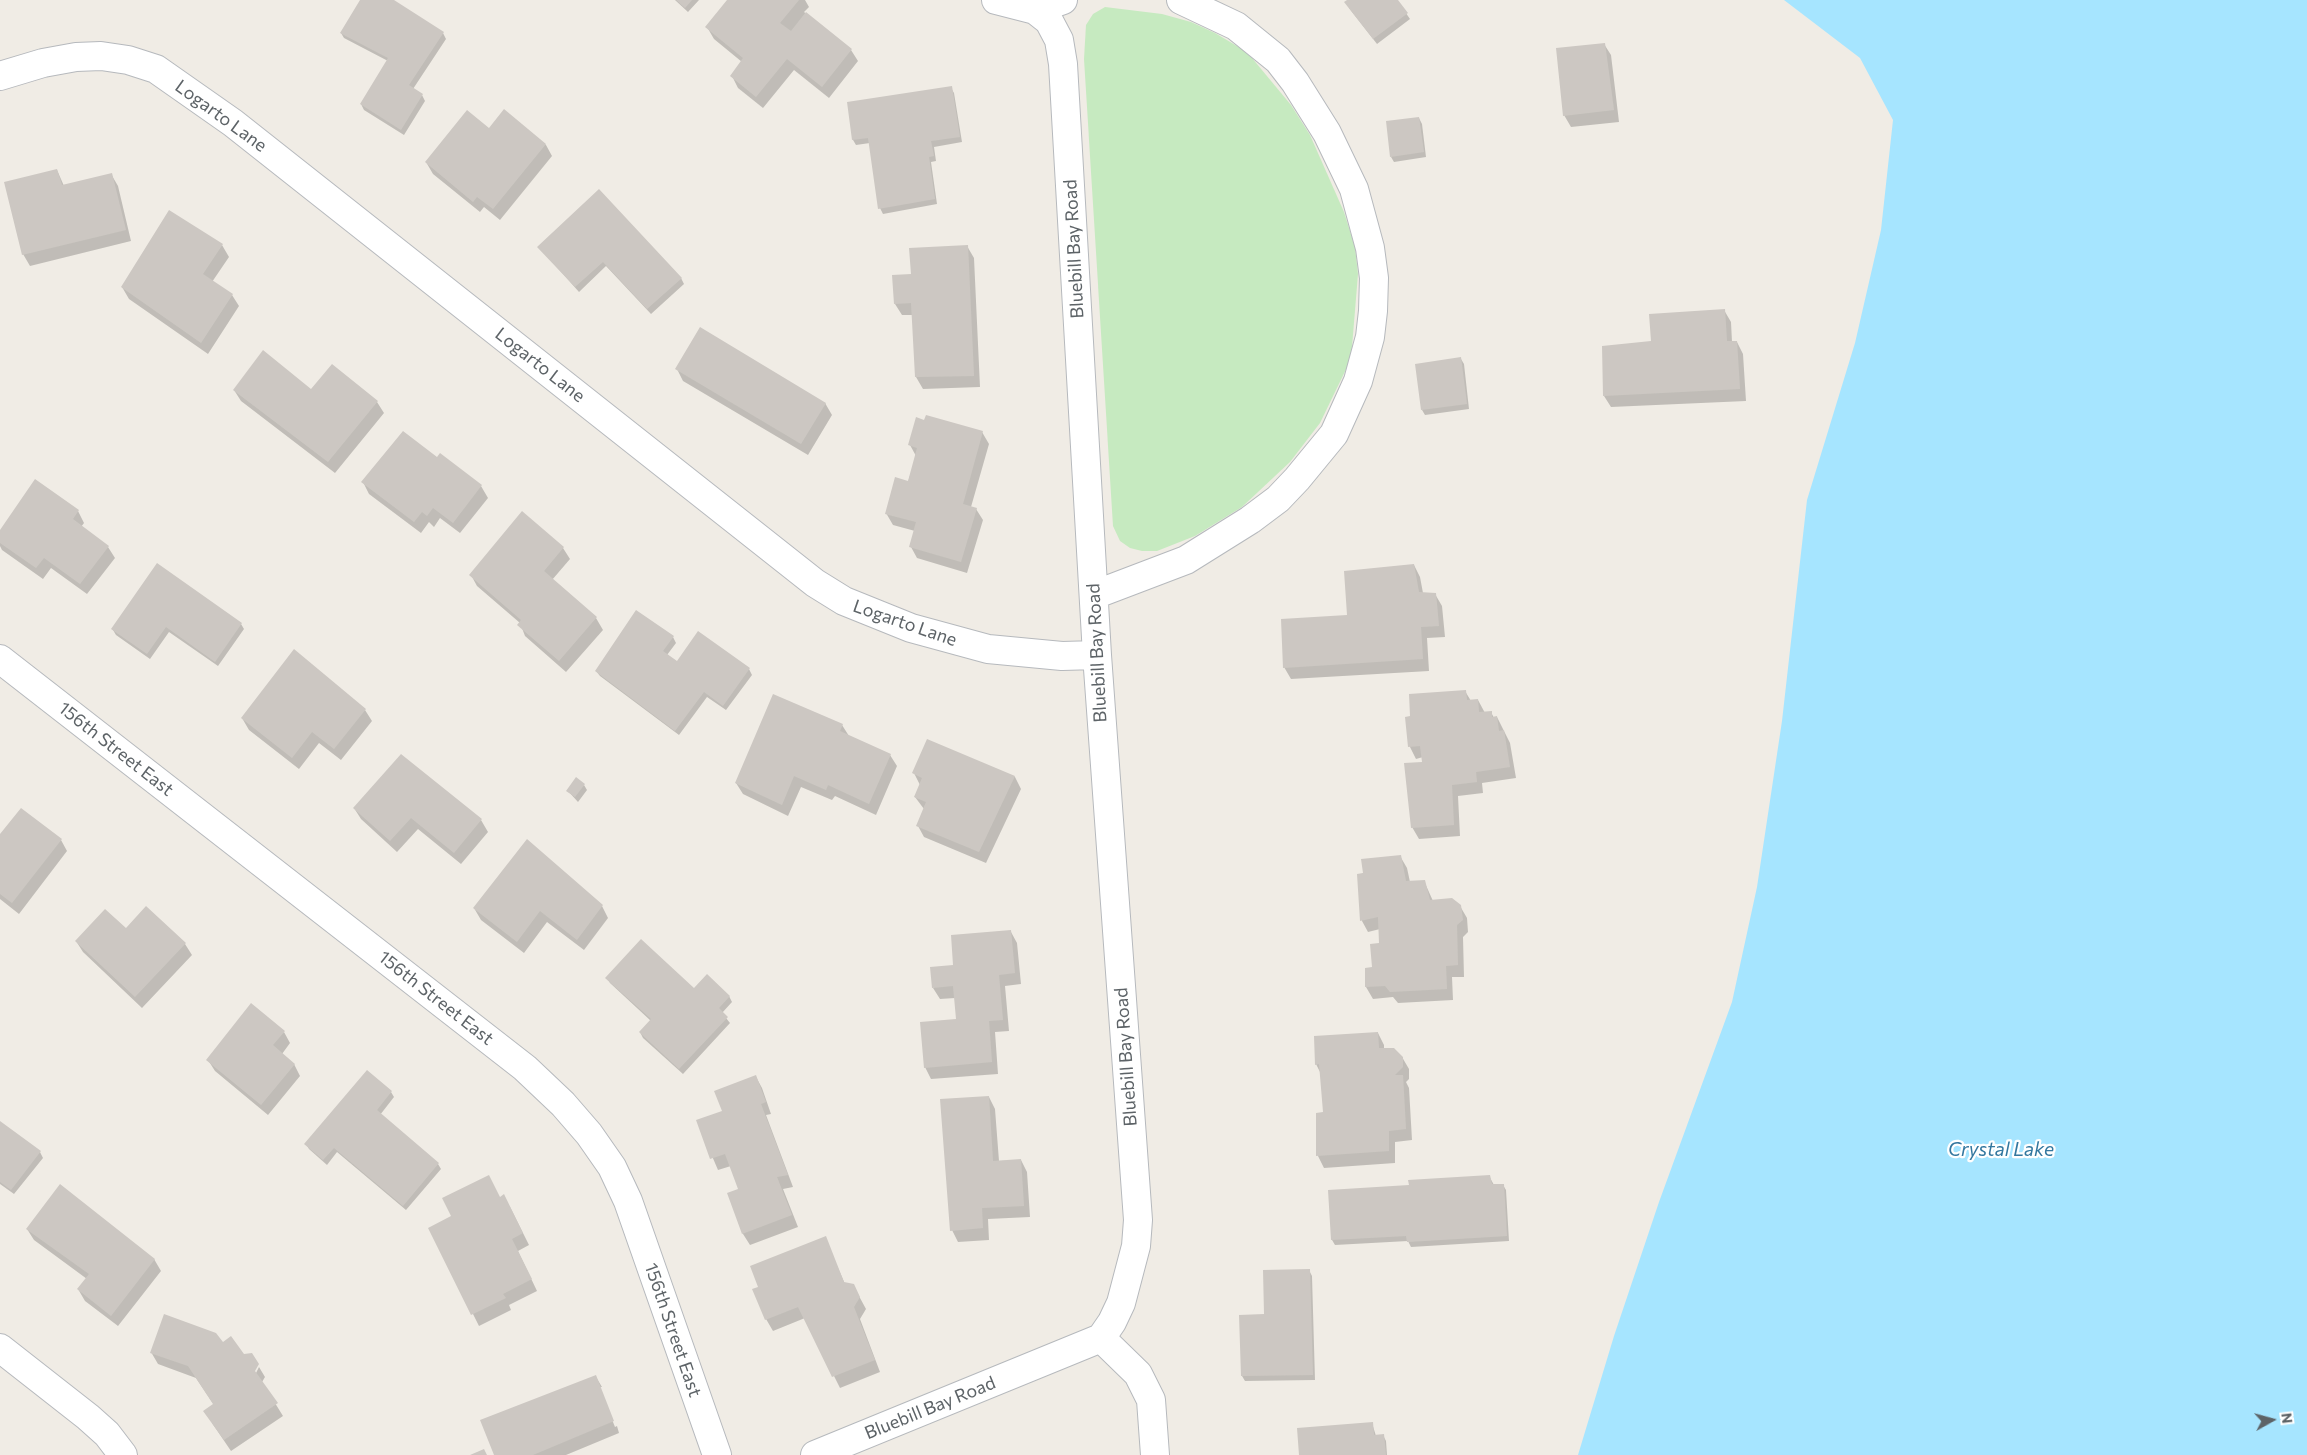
<!DOCTYPE html>
<html>
<head>
<meta charset="utf-8">
<style>
  body { margin:0 }
  #map { position:relative; width:2307px; height:1455px; overflow:hidden; background:#f0ece5; font-family:Commissioner,sans-serif }
  canvas { display:block }
  .north { position:absolute; left:2247px; top:1395px; width:50px; height:50px; -webkit-text-stroke:4px #fff; paint-order:stroke; rotate:83deg; font-size:14px; font-weight:700; line-height:20px; text-align:center; color:#5d6367 }
  .north::after { content:''; display:block; margin:auto; width:18px; height:22px; background:#5d6367; clip-path:polygon(50% 0,100% 100%,50% 72%,0 100%) }
</style>
</head>
<body>
<div id="map">
<canvas width="2307" height="1455"></canvas>
<div class="north">N</div>
</div>
<script>
const g = document.querySelector('canvas').getContext('2d');
g.lineJoin = 'round';
function fill(path, color) { g.fillStyle = color; g.fill(path, 'evenodd'); }
const shape = rows => new Path2D(rows.map(r => 'M' + r).join(''));
function stroke(path, color, width, dash) { g.strokeStyle = color; g.lineWidth = width; g.lineCap = dash ? 'butt' : 'round'; g.setLineDash(dash || []); g.stroke(path); }
function write(font, color, halo, rows, align = 'center') {
  g.font = font + ' Commissioner,sans-serif'; g.lineWidth = 4.5; g.setLineDash([]); g.textBaseline = 'middle'; g.strokeStyle = halo; g.fillStyle = color; for (const [text, x, y, turn = 0] of rows) {
    g.save(); g.translate(x, y); g.rotate((+turn || 0) * Math.PI / 180); g.textAlign = isNaN(turn) ? turn : align; if (halo) g.strokeText(text, 0, 0); g.fillText(text, 0, 0); g.restore();
  }
}
const green = shape([
  [1105,7,1162,14,1191,22,1215,33,1247,52,1291,105,1310,135,1344,212,1355,247,1358,274,1351,359,1320,423,1290,462,1242,507,1195,536,1157,551,1142,551,1130,548,1120,541,1113,526,1084,59,1086,25,1093,14]
]);
const water = shape([
  [1784,0,2307,0,2307,1455,1578,1455,1614,1336,1659,1202,1732,1002,1757,887,1782,721,1807,500,1855,343,1881,230,1893,120,1860,58]
]);
const shadow = shape([
  [362,0,391,0,443,33,446,39,413,89,422,95,425,101,404,135,364,110,361,104,388,61,344,38,341,33],
  [675,0,699,0,688,12],
  [729,0,805,0,809,7,804,12,851,50,858,61,829,98,794,70,763,108,738,88,732,76,742,62,714,39,707,27],
  [1349,0,1397,0,1410,19,1377,44,1349,8],
  [1604,44,1611,55,1619,122,1571,127,1564,115],
  [951,88,954,93,962,142,934,147,936,161,931,162,937,204,883,214,880,208,870,143,856,145,853,140,848,103],
  [504,111,546,145,552,156,500,220,484,207,480,212,433,174,426,162,489,129],
  [1419,118,1422,124,1426,157,1394,162,1391,157],
  [57,170,64,186,111,174,118,186,131,241,30,266,23,254],
  [222,245,229,257,212,282,232,295,239,306,208,354,129,299,122,287],
  [967,246,974,258,980,387,923,389,916,377,913,315,902,315,895,304,912,275],
  [539,247,681,278,684,284,651,314,606,266,579,292],
  [1724,310,1731,322,1732,342,1737,342,1743,354,1746,401,1611,407,1604,396,1653,342],
  [1461,359,1464,364,1469,409,1425,415,1422,410],
  [677,369,825,403,832,415,808,455,683,381],
  [234,390,311,390,377,402,384,413,335,473,241,401],
  [982,432,989,444,971,507,976,509,983,520,967,573,917,558,911,547,915,531,893,525,886,513,908,482,916,456,910,445],
  [437,459,481,486,488,498,460,533,440,518,434,527,429,522,421,533,369,494,363,482],
  [78,511,84,523,81,527,108,547,115,558,87,594,51,568,43,579,2,550,0,546,0,532],
  [523,513,563,548,570,559,552,580,596,618,603,630,566,672,525,636,520,623,477,586,471,575],
  [158,565,241,624,244,629,218,666,169,632,150,659,116,635,113,630],
  [1414,565,1420,577,1423,593,1435,594,1442,606,1445,637,1427,638,1429,671,1291,679,1284,667],
  [673,637,676,643,667,655,677,663,749,669,752,675,726,710,707,697,679,735,600,676,596,671],
  [1465,691,1471,701,1478,700,1485,713,1491,712,1494,718,1497,717,1510,743,1516,778,1482,783,1483,793,1458,796,1460,836,1419,839,1412,827,1423,763,1423,757,1416,759,1410,747,1407,718],
  [774,696,842,725,849,736,890,755,897,766,876,815,835,796,832,800,801,787,788,816,743,794,736,783],
  [365,710,372,721,341,760,319,743,299,769,249,730,242,718],
  [927,741,1015,777,1021,789,986,863,924,837,918,826,924,809,915,797,920,785,914,773],
  [401,756,481,820,488,832,461,864,418,829,397,852,361,819,354,808],
  [584,785,587,790,578,802,568,791],
  [0,836,61,840,67,851,19,914,0,899],
  [1400,856,1407,868,1410,882,1424,881,1433,901,1460,906,1467,918,1468,932,1463,937,1464,977,1452,977,1453,1000,1398,1003,1393,997,1373,999,1366,987,1366,969,1374,968,1381,945,1380,929,1368,932,1362,921,1359,875],
  [602,906,608,918,584,950,547,922,524,953,481,920,474,908],
  [126,930,185,944,192,955,142,1008,83,952,76,941],
  [1011,932,1017,943,1021,984,1005,986,1009,1031,995,1032,998,1074,931,1079,925,1067,957,1020,955,998,940,999,933,988],
  [607,978,729,996,732,1002,722,1013,730,1023,683,1074,643,1038,640,1032,651,1021,610,983],
  [284,1032,290,1043,282,1054,294,1064,300,1076,268,1115,215,1071,208,1060],
  [1378,1033,1384,1045,1384,1050,1402,1057,1409,1069,1409,1079,1406,1082,1409,1088,1412,1140,1395,1142,1395,1163,1324,1168,1318,1156,1317,1114,1324,1113,1321,1074,1316,1064],
  [367,1072,391,1092,394,1097,380,1115,438,1164,441,1169,406,1210,337,1152,327,1165,309,1149,306,1144],
  [756,1077,762,1088,771,1114,766,1115,793,1187,783,1189,798,1227,750,1245,743,1234,740,1189,731,1166,718,1170,697,1121,724,1112],
  [989,1097,995,1109,999,1161,1021,1160,1027,1172,1030,1217,988,1219,989,1240,958,1242,952,1230],
  [0,1123,40,1152,43,1158,14,1194,0,1184],
  [1489,1176,1494,1185,1503,1185,1506,1190,1509,1241,1411,1247,1408,1241,1335,1245,1332,1240,1329,1191,1411,1187],
  [500,1198,510,1207,529,1245,518,1251,537,1291,509,1305,511,1310,479,1326,473,1314,453,1217],
  [27,1229,154,1259,161,1271,118,1326,85,1301,78,1289,87,1279,34,1240],
  [825,1238,845,1284,853,1285,866,1309,860,1319,880,1372,840,1388,805,1318,773,1331,766,1319,760,1287],
  [1309,1270,1312,1276,1315,1380,1245,1381,1242,1376,1265,1316],
  [223,1343,251,1376,254,1377,259,1367,265,1377,262,1382,283,1416,231,1451,212,1423,214,1405,196,1378,158,1364,151,1352],
  [596,1377,602,1387,599,1387,615,1427,617,1426,619,1433,566,1455,495,1455],
  [1372,1423,1376,1436,1383,1435,1386,1441,1387,1455,1300,1455]
]);
const building = shape([
  [360,0,394,0,444,32,409,85,423,94,401,130,360,104,388,58,340,33],
  [676,0,692,0,685,8],
  [727,0,799,0,780,23,791,31,806,12,852,49,822,87,787,59,756,97,730,76,743,58,705,27],
  [1347,0,1398,0,1408,13,1373,39,1344,2],
  [1605,43,1614,110,1563,116,1556,48],
  [952,86,960,137,931,141,934,156,929,157,935,199,878,209,868,138,852,140,847,102],
  [504,109,546,144,493,209,477,197,473,202,425,162,467,110,489,128],
  [1419,117,1424,152,1390,157,1386,121],
  [57,169,62,185,112,173,126,230,22,255,4,182],
  [599,189,682,278,647,309,603,262,575,287,537,247],
  [169,210,223,244,203,274,233,294,201,343,121,287],
  [968,245,974,376,915,377,911,303,894,304,892,275,911,274,909,248],
  [1725,309,1727,341,1737,341,1740,389,1603,396,1602,346,1651,341,1649,314],
  [700,327,826,403,801,444,675,369],
  [263,350,311,389,332,364,378,401,328,462,233,390],
  [1461,357,1467,404,1421,410,1415,364],
  [926,415,983,431,963,504,977,508,961,562,909,547,916,522,885,514,895,477,908,481,917,448,908,445,916,417,924,420],
  [403,431,437,457,440,453,482,485,453,523,433,508,427,516,422,512,414,522,361,482],
  [35,479,79,510,73,519,109,546,80,584,44,558,36,568,0,543,0,530],
  [522,511,564,547,544,571,597,617,559,661,517,625,521,620,469,575],
  [157,563,242,623,215,662,166,627,147,654,111,629],
  [1414,564,1419,592,1436,593,1439,626,1421,627,1423,659,1283,668,1281,619,1347,615,1344,571],
  [636,610,674,636,663,651,677,661,698,631,750,668,723,706,704,692,675,731,595,671],
  [294,649,366,709,334,749,312,732,292,758,241,718],
  [1466,690,1467,700,1478,699,1479,712,1492,711,1492,717,1497,716,1499,731,1504,730,1510,767,1476,772,1477,782,1452,785,1454,825,1411,828,1404,763,1422,762,1420,746,1408,747,1405,717,1410,716,1409,694],
  [773,694,843,724,840,731,891,754,869,804,828,785,826,790,794,776,782,805,735,783],
  [927,739,1015,776,979,852,916,826,926,802,914,797,922,778,912,773],
  [401,754,482,819,454,853,411,818,390,841,353,808],
  [576,777,585,784,575,797,566,791],
  [21,808,62,839,12,903,0,894,0,834],
  [527,839,603,905,577,940,540,911,517,942,473,908],
  [1401,855,1406,881,1425,880,1430,900,1452,898,1461,905,1463,920,1457,925,1458,965,1446,966,1447,989,1390,992,1385,986,1365,987,1365,968,1372,967,1370,944,1379,943,1378,917,1360,921,1357,874,1363,873,1361,859],
  [146,906,186,943,135,997,75,941,105,909,126,928],
  [1011,930,1015,973,999,975,1003,1020,989,1021,992,1062,924,1068,920,1022,956,1019,953,986,932,988,930,967,953,965,951,935],
  [641,939,694,988,707,974,730,996,719,1008,728,1017,679,1069,639,1032,651,1019,605,978],
  [251,1003,285,1031,273,1045,295,1064,261,1105,206,1060],
  [1378,1032,1379,1048,1394,1048,1403,1057,1403,1067,1395,1075,1403,1075,1406,1129,1389,1131,1389,1151,1316,1156,1316,1113,1323,1112,1319,1064,1315,1065,1314,1036],
  [367,1070,392,1091,377,1110,439,1163,403,1206,334,1148,323,1160,304,1144],
  [756,1075,766,1102,761,1104,788,1175,777,1177,792,1215,742,1234,727,1193,738,1189,725,1154,710,1159,696,1120,722,1111,714,1091],
  [989,1096,993,1161,1021,1159,1024,1206,982,1208,983,1228,950,1231,940,1099],
  [0,1121,41,1151,11,1190,0,1182],
  [489,1175,500,1197,504,1194,523,1233,512,1239,532,1279,503,1294,506,1298,471,1315,428,1228,451,1216,442,1198],
  [1490,1175,1492,1184,1504,1184,1507,1236,1407,1242,1406,1236,1331,1240,1328,1190,1409,1185,1408,1180],
  [60,1184,155,1259,111,1316,77,1289,89,1274,26,1229],
  [826,1236,844,1282,854,1284,860,1297,854,1307,875,1360,832,1377,798,1307,765,1320,752,1289,758,1287,750,1266],
  [1310,1269,1313,1375,1241,1376,1239,1315,1264,1314,1263,1270],
  [164,1314,216,1333,223,1342,231,1336,244,1354,252,1353,259,1364,255,1371,278,1403,224,1440,203,1411,213,1404,188,1366,150,1353],
  [596,1375,614,1421,533,1455,494,1455,480,1420],
  [1373,1422,1374,1435,1384,1434,1386,1455,1299,1455,1297,1428],
  [484,1449,487,1455,470,1455]
]);
const minor = shape([
  [1035,10,1063,0],
  [0,76,43,63,76,57,101,56,128,60,156,69,233,123,815,583,844,601,911,628,988,649,1062,656,1097,655],
  [1094,595,1186,560,1250,520,1278,499,1297,479,1334,434,1358,381,1370,337,1373,311,1374,278,1370,248,1354,189,1327,133,1295,82,1278,60,1236,26,1181,0],
  [0,659,525,1068,563,1104,589,1134,612,1167,628,1201,717,1455],
  [1101,1338,1138,1374,1151,1400,1155,1455],
  [0,1348,88,1417,107,1434,123,1455],
  [815,1455,1101,1338,1112,1322,1121,1303,1136,1246,1138,1220,1097,655,1063,64,1059,40,1049,21,1035,10,996,0]
]);
const streetNames = [
  ["Logarto Lane",221,116,36],
  ["Bluebill Bay Road",1074,249,-93],
  ["Logarto Lane",540,365,38],
  ["Logarto Lane",905,623,19],
  ["Bluebill Bay Road",1097,653,-93],
  ["156th Street East",116,749,38],
  ["156th Street East",436,998,38],
  ["Bluebill Bay Road",1126,1057,-94],
  ["156th Street East",673,1330,71],
  ["Bluebill Bay Road",930,1408,-22]
];
const waterNames = [
  ["Crystal Lake",2001,1150]
];
fill(green, '#c6eac0');
fill(water, '#a6e5ff');
fill(shadow, '#0003');
fill(building, '#ccc7c2');
stroke(minor, '#b6b9bd', 30);
stroke(minor, '#fff', 28);
write('18px', '#5d6367', '#fff', streetNames);
write('italic 19px', '#33779f', '#fff', waterNames);
</script>
</body>
</html>
